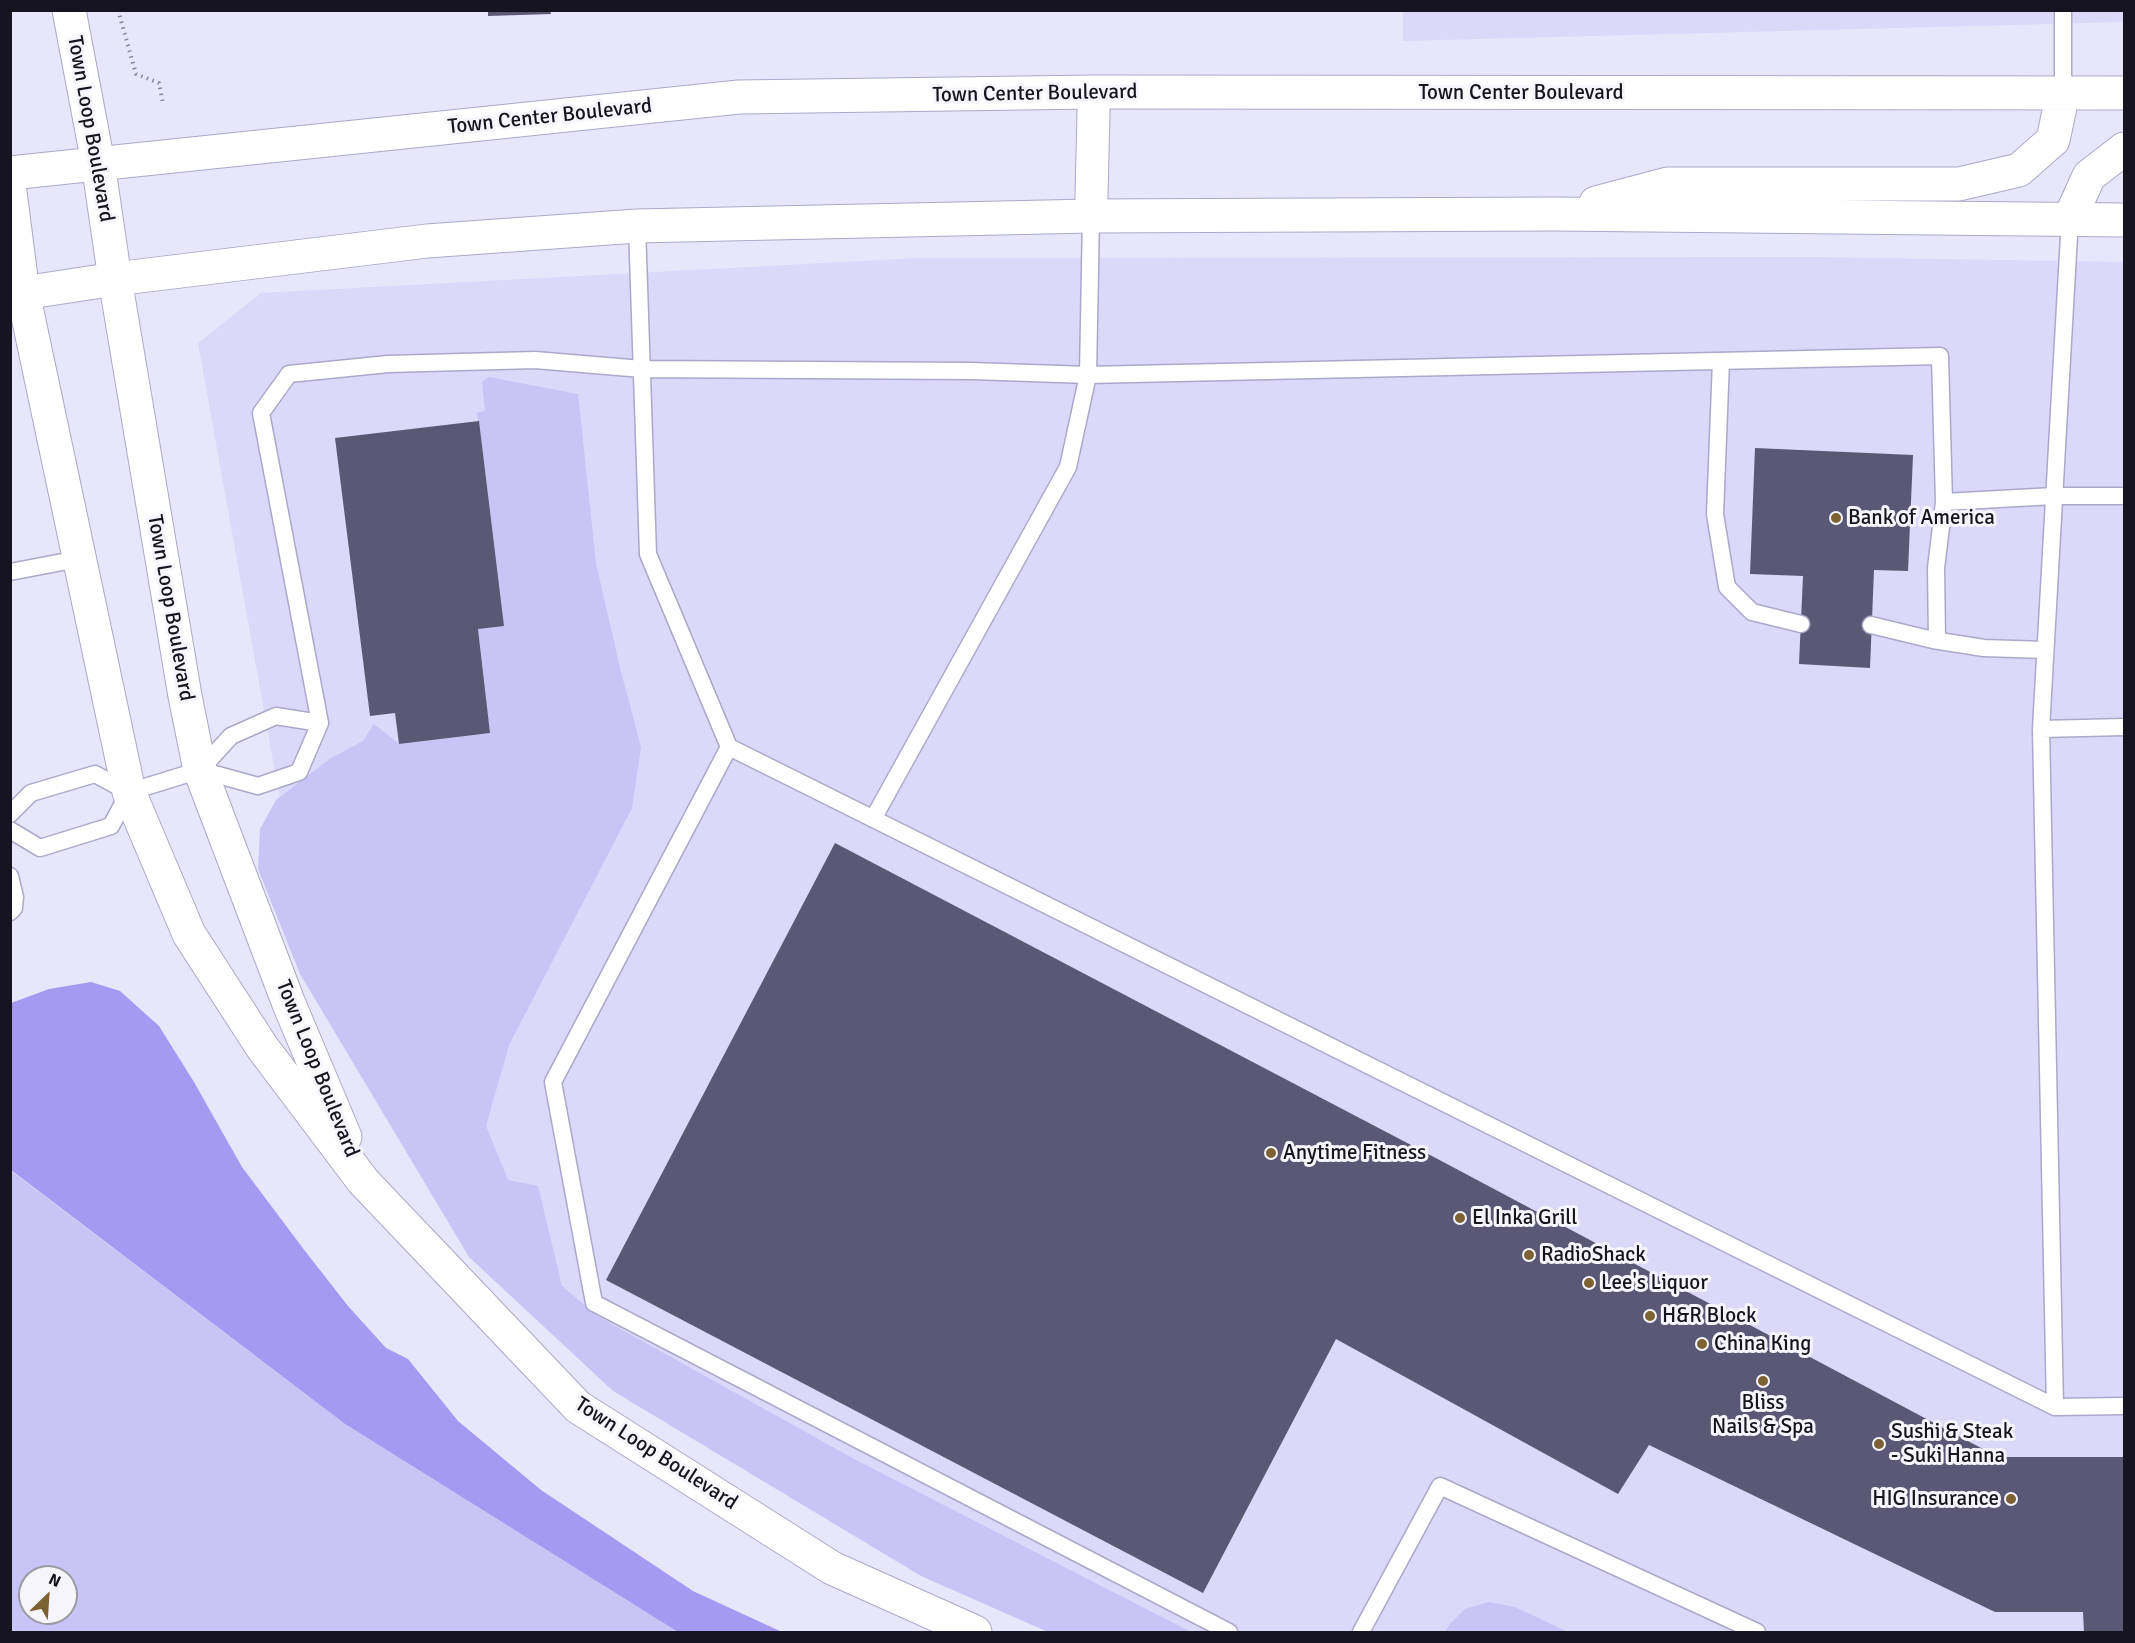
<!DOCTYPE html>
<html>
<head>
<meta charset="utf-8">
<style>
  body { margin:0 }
  #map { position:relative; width:2135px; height:1643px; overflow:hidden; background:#e8e6fb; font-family:Signika,sans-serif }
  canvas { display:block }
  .frame { position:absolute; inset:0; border:12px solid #151420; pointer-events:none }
  .north { position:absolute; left:18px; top:1565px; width:60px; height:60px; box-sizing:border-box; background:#f6f5fc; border:2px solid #9c9ba4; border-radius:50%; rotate:25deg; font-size:16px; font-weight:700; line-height:24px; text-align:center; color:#151420 }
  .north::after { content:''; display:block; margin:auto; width:21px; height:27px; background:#7c6133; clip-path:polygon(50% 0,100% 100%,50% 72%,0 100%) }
</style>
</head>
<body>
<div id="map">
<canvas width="2135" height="1643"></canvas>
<div class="frame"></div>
<div class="north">N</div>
</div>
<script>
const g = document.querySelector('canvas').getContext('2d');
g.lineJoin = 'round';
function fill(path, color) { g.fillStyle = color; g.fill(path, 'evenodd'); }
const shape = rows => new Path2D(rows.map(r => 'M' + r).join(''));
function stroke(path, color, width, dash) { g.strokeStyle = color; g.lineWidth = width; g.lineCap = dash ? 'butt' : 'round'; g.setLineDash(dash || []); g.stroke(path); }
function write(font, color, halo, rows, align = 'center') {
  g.font = font + ' Signika,sans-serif'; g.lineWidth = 6; g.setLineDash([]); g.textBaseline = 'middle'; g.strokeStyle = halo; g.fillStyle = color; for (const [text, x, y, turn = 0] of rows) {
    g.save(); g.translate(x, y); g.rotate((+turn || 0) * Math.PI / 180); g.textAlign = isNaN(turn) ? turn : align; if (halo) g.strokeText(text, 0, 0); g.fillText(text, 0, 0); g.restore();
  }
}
const built = shape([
  [2124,10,2124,22,1403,41,1403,11],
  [1814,257,2124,262,2124,1632,1075,1632,622,1384,287,839,198,343,261,293,918,258]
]);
const green = shape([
  [489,377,578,394,596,563,620,668,641,747,632,808,509,1045,486,1126,508,1180,538,1186,562,1286,599,1317,856,1460,1191,1632,1048,1632,921,1576,613,1391,469,1257,300,974,258,869,260,829,276,800,331,758,363,741,374,724,399,744,490,733,478,629,504,626,477,413,485,411,482,382],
  [10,1170,345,1424,678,1632,11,1632],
  [30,1577,66,1577,66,1613,30,1613],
  [1489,1602,1515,1607,1568,1632,1445,1632,1450,1624,1465,1609]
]);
const water = shape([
  [91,982,120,991,159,1026,194,1082,242,1167,305,1251,348,1306,386,1348,408,1359,458,1421,541,1490,693,1591,782,1632,678,1632,345,1424,11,1170,11,1003,49,989]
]);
const building = shape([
  [488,10,550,10,551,14,488,16],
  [479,421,504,626,478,629,490,733,399,744,395,713,370,716,335,438],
  [1755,448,1913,455,1908,571,1874,570,1870,668,1799,664,1803,576,1750,574],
  [835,843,1432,1156,1998,1457,2124,1457,2124,1632,2084,1632,2083,1612,1995,1612,1649,1445,1618,1494,1336,1339,1203,1593,606,1280]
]);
const path = shape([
  [118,10,136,74,159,83,163,104]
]);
const lane = shape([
  [2063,10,2063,93],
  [637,226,648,554,729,747,2055,1407,2124,1406],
  [1721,361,1715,514,1727,587,1752,612,1801,624],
  [10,572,78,559],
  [1871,625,1933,640,1984,648,2045,650],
  [1937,640,1936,568,1944,502],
  [2041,729,2124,727],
  [729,747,553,1082,594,1303,1229,1632],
  [200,770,258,786,299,772,320,723,261,413,289,374,388,364,535,360,642,369,972,371,1088,375,1940,356,1944,502,2054,496,2124,496],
  [10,814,31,793,95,774,128,792],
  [873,819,1068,467,1088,375,1091,216],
  [10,830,40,848,111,826,129,792,200,770,231,736,276,716,320,723],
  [10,876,15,897,14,908,10,912],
  [2055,1407,2041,729,2070,218],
  [1361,1632,1440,1486,1757,1632]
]);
const street = shape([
  [1091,216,1094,92]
]);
const secondary = shape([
  [69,10,98,163,115,279,185,696,200,770,289,1004,345,1137],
  [10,173,739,97,1094,92,2124,93],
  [10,192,23,293,129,792,189,934,262,1047,363,1181,578,1407,832,1568,975,1632],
  [1596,203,1668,184,1959,184,2019,170,2053,140,2063,93],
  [2070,218,2089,176,2124,149],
  [10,295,115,279,427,241,637,226,1091,216,1554,214,2124,220]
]);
const markers = [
  [1836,518,6,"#7c6133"],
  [1271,1153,6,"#7c6133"],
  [1460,1218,6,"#7c6133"],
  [1529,1255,6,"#7c6133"],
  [1589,1283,6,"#7c6133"],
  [1650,1316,6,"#7c6133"],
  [1702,1344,6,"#7c6133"],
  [1763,1381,6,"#7c6133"],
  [1879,1444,6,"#7c6133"],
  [2011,1499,6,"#7c6133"]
];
const streetNames = [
  ["Town Center Boulevard",1521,93],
  ["Town Center Boulevard",1035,94,-1],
  ["Town Center Boulevard",550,117,-6],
  ["Town Loop Boulevard",90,129,80],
  ["Town Loop Boulevard",170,608,80],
  ["Town Loop Boulevard",317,1069,68],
  ["Town Loop Boulevard",656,1454,33]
];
const poiNames = [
  ["Bank of America",1848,518],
  ["Anytime Fitness",1283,1153],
  ["El Inka Grill",1472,1218],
  ["RadioShack",1541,1255],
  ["Lee's Liquor",1601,1283],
  ["H&R Block",1662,1316],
  ["China King",1714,1344],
  ["Bliss",1763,1403,"center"],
  ["Nails & Spa",1763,1427,"center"],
  ["Sushi & Steak",1891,1432],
  ["- Suki Hanna",1891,1456],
  ["HIG Insurance",1999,1499,"right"]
];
fill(built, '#dbd8f9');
fill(green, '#c9c4f6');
fill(water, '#a599f1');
fill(building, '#5b5875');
stroke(lane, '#aba8c9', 19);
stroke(street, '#aba8c9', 34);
stroke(secondary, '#aba8c9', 35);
stroke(path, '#8a8899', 4, [1.5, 4.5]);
stroke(lane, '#fff', 16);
stroke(street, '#fff', 32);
stroke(secondary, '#fff', 33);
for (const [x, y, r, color] of markers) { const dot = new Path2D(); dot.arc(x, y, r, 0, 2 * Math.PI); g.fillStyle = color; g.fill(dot); stroke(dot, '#f6f5fc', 2); }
write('21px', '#151420', '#f6f5fc', streetNames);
write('21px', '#151420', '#f6f5fc', poiNames, 'left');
</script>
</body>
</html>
